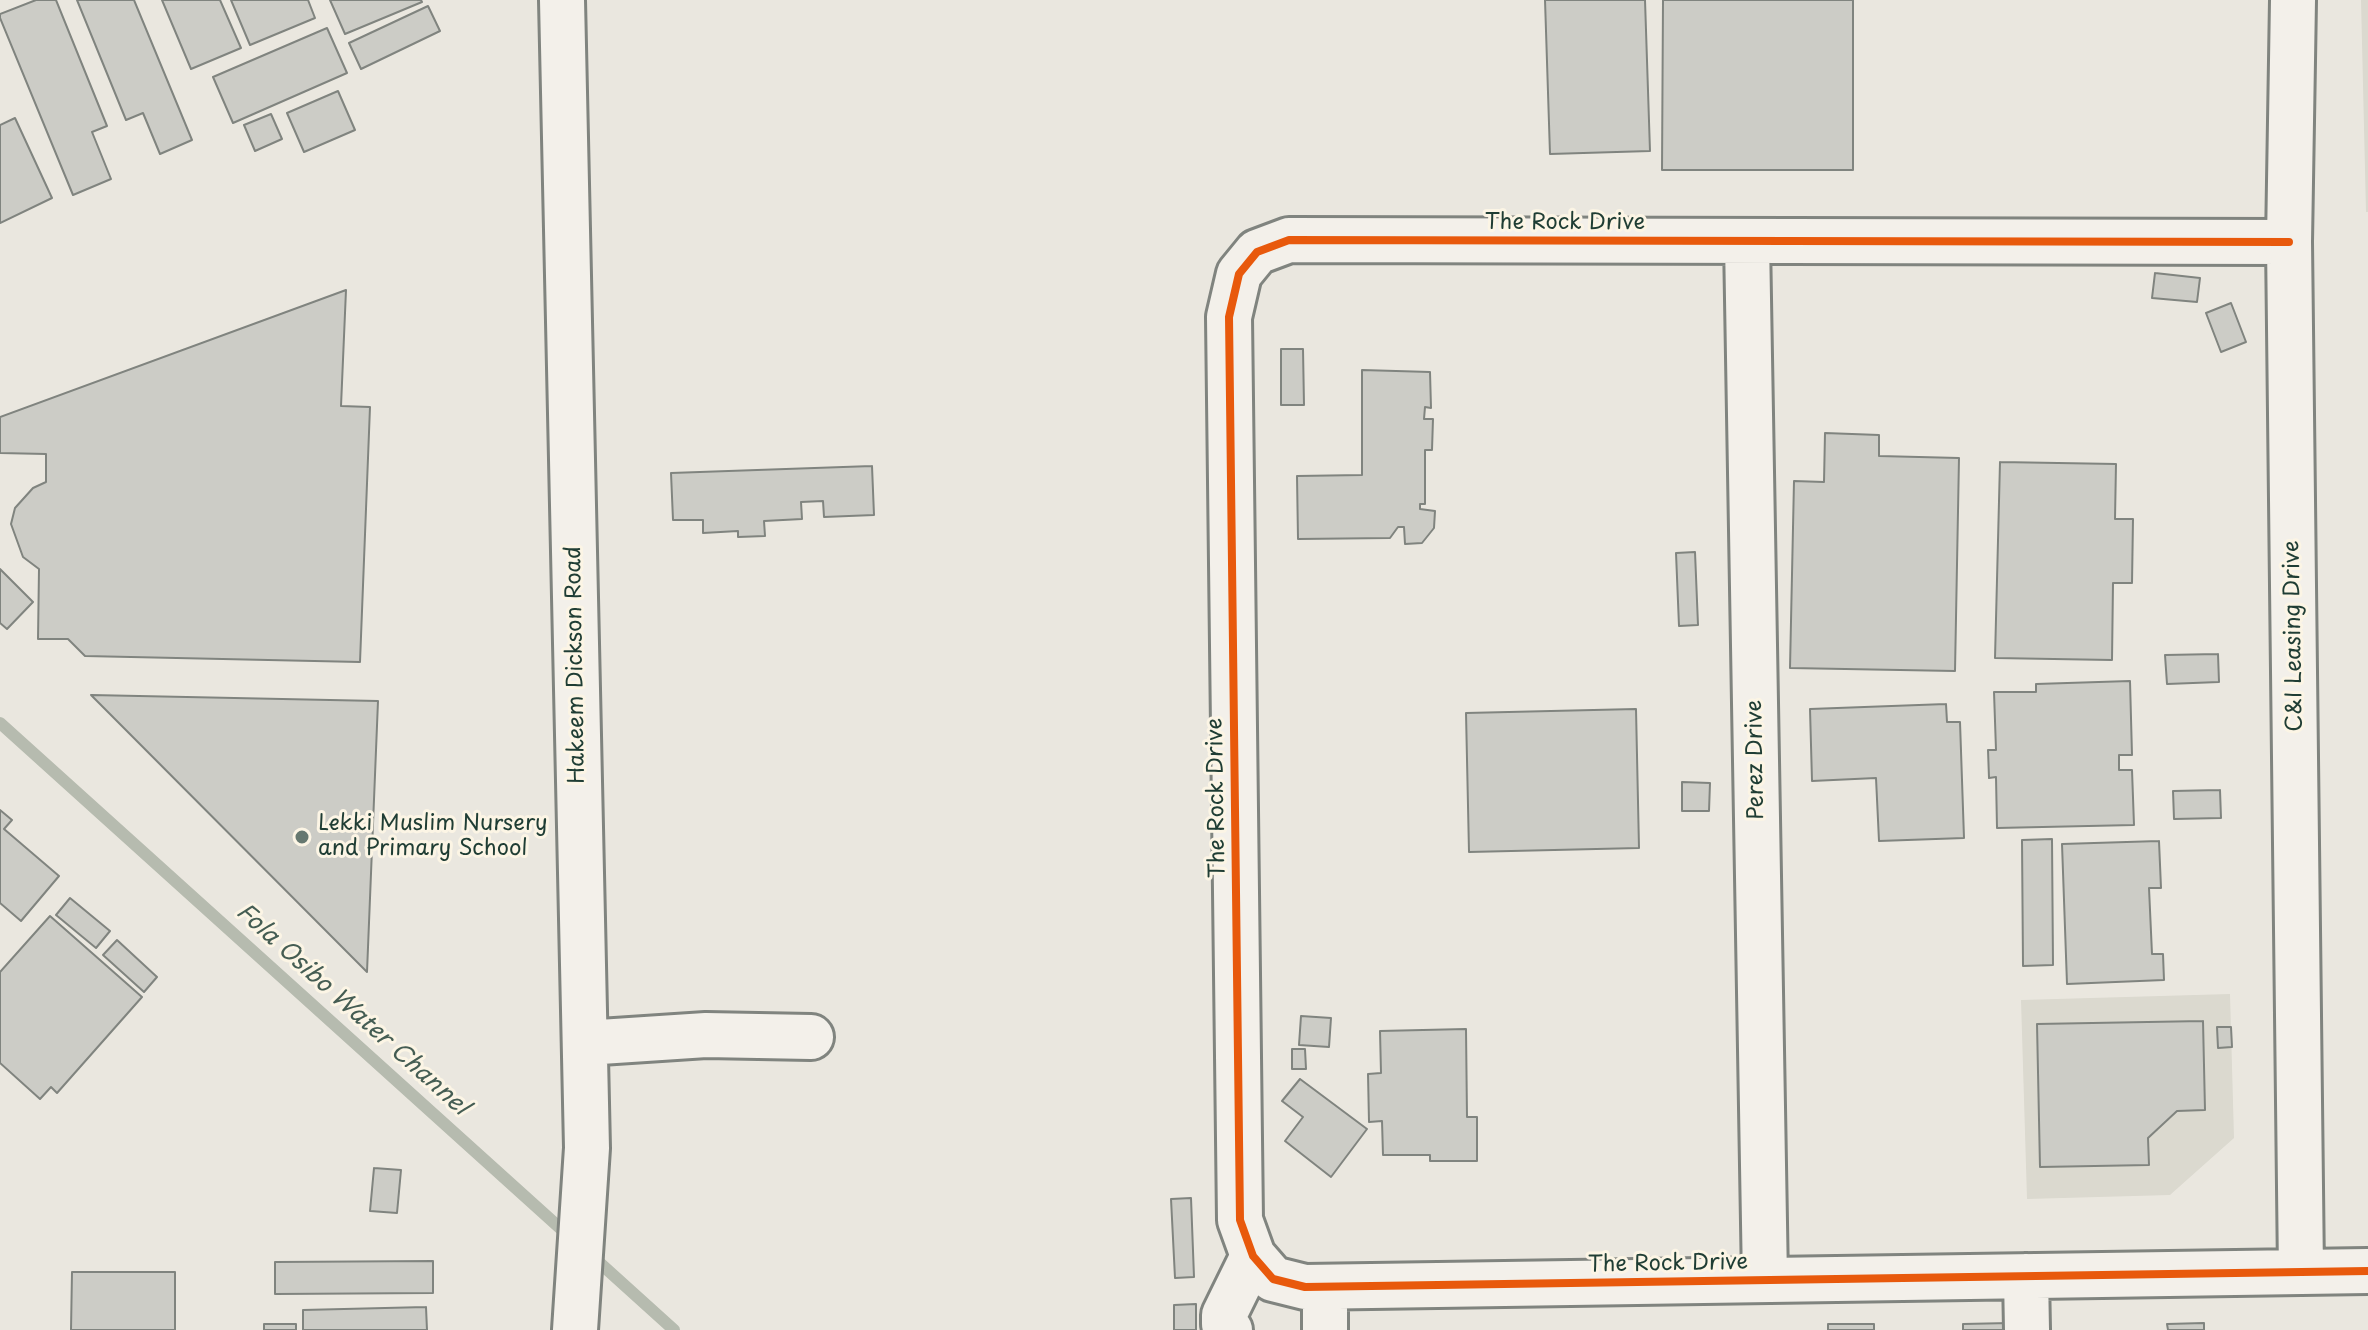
<!DOCTYPE html>
<html>
<head>
<meta charset="utf-8">
<style>
  body { margin:0 }
  canvas { display:block; background:#eae7df }
</style>
</head>
<body>
<canvas width="2368" height="1330"></canvas>
<script>
const g = document.querySelector('canvas').getContext('2d');
g.lineJoin = 'round';
function fill(path, color) { g.fillStyle = color; g.fill(path, 'evenodd'); }
const shape = rows => new Path2D(rows.map(r => 'M' + r).join(''));
function stroke(path, color, width, dash) { g.strokeStyle = color; g.lineWidth = width; g.lineCap = dash ? 'butt' : 'round'; g.setLineDash(dash || []); g.stroke(path); }
function write(font, color, halo, rows, align = 'center') {
  g.font = font + ' "Playpen Sans",sans-serif'; g.lineWidth = 6; g.setLineDash([]); g.textBaseline = 'middle'; g.strokeStyle = halo; g.fillStyle = color; for (const [text, x, y, turn = 0] of rows) {
    g.save(); g.translate(x, y); g.rotate((+turn || 0) * Math.PI / 180); g.textAlign = isNaN(turn) ? turn : align; if (halo) g.strokeText(text, 0, 0); g.fillText(text, 0, 0); g.restore();
  }
}
const built = shape([
  [2361,0,2368,0,2368,212,2366,212],
  [2230,994,2234,1138,2170,1195,2027,1199,2021,1000]
]);
const stream = shape([
  [0,723,571,1238],
  [591,1255,674,1330]
]);
const building = shape([
  [36,0,56,0,107,126,92,132,111,179,73,195,0,18,0,14,36,0],
  [77,0,134,0,192,140,160,154,143,113,126,120,77,0],
  [162,0,220,0,241,48,191,69,162,0],
  [231,0,308,0,315,18,250,45,231,0],
  [330,0,421,0,422,2,345,34,330,0],
  [1545,0,1645,0,1650,151,1550,154,1545,0],
  [1663,0,1853,0,1853,170,1662,170,1663,0],
  [428,6,440,31,361,69,349,43,428,6],
  [327,28,347,73,233,123,213,77,327,28],
  [338,91,355,130,304,152,287,113,338,91],
  [271,114,282,139,255,151,244,125,271,114],
  [15,118,52,198,0,223,0,125,15,118],
  [2155,273,2200,278,2197,302,2152,298,2155,273],
  [346,290,341,406,370,407,360,662,85,656,68,639,38,639,39,569,23,557,11,524,15,508,33,488,46,482,46,454,0,453,0,417,346,290],
  [2231,303,2246,342,2221,352,2206,313,2231,303],
  [1281,349,1303,349,1304,405,1281,405,1281,349],
  [1362,370,1430,372,1431,408,1425,407,1424,419,1433,419,1432,450,1425,450,1425,504,1420,504,1420,509,1435,511,1434,528,1422,543,1405,544,1404,527,1398,527,1390,538,1298,539,1297,476,1362,475,1362,370],
  [1825,433,1879,435,1879,456,1959,458,1955,671,1790,668,1794,481,1824,482,1825,433],
  [2000,462,2116,464,2115,519,2133,519,2132,583,2113,583,2112,660,1995,658,2000,462],
  [872,466,874,515,824,517,823,501,801,502,802,519,764,521,765,536,738,537,738,531,703,533,703,520,673,520,671,473,872,466],
  [1695,552,1698,625,1679,626,1676,553,1695,552],
  [0,569,33,602,7,629,0,623,0,569],
  [2218,654,2219,682,2167,684,2165,655,2218,654],
  [2130,681,2132,755,2119,755,2119,770,2132,770,2134,825,1997,828,1996,777,1989,778,1988,750,1996,750,1994,692,2036,692,2036,684,2130,681],
  [91,695,378,701,367,972,91,695],
  [1946,704,1947,722,1960,722,1964,838,1879,841,1876,778,1812,781,1810,709,1946,704],
  [1636,709,1639,848,1469,852,1466,713,1636,709],
  [1682,782,1710,783,1709,811,1682,811,1682,782],
  [2220,790,2221,818,2174,819,2173,791,2220,790],
  [0,810,12,820,4,829,59,876,21,921,0,903,0,810],
  [2052,839,2053,965,2023,966,2022,840,2052,839],
  [2159,841,2161,888,2149,888,2152,954,2163,954,2164,980,2067,984,2062,844,2159,841],
  [70,898,110,931,96,948,56,915,70,898],
  [50,916,142,997,57,1093,51,1087,40,1099,0,1063,0,972,50,916],
  [117,940,157,977,144,992,103,955,117,940],
  [1301,1016,1331,1018,1329,1047,1299,1045,1301,1016],
  [2203,1021,2205,1110,2177,1111,2148,1138,2149,1165,2040,1167,2037,1024,2203,1021],
  [2217,1027,2231,1027,2232,1047,2218,1048,2217,1027],
  [1466,1029,1467,1117,1477,1117,1477,1161,1430,1161,1430,1155,1383,1155,1382,1121,1369,1122,1368,1074,1381,1073,1380,1031,1466,1029],
  [1292,1049,1305,1049,1306,1069,1292,1069,1292,1049],
  [1300,1079,1367,1129,1331,1177,1285,1141,1303,1117,1282,1101,1300,1079],
  [374,1168,401,1170,397,1213,370,1211,374,1168],
  [1191,1198,1194,1277,1175,1278,1171,1199,1191,1198],
  [433,1261,433,1293,275,1294,275,1262,433,1261],
  [72,1272,175,1272,175,1330,71,1330,72,1272],
  [1196,1304,1196,1330,1174,1330,1174,1305,1196,1304],
  [426,1307,427,1330,303,1330,303,1310,426,1307],
  [2010,1323,2010,1330,1963,1330,1963,1324,2010,1323],
  [2204,1323,2204,1330,2168,1330,2167,1324,2204,1323],
  [264,1324,296,1324,296,1330,264,1330,264,1324],
  [1828,1324,1874,1324,1874,1330,1828,1330,1828,1324]
]);
const minor = shape([
  [562,0,587,1148,575,1330],
  [2293,0,2289,242,2301,1272],
  [1747,241,1765,1280],
  [2289,242,1289,240,1257,252,1239,274,1229,317,1240,1220,1253,1256,1273,1279,1305,1287,2368,1271],
  [585,1043,706,1035,811,1037],
  [2026,1276,2027,1330],
  [1325,1287,1325,1330],
  [1230,1330,1224,1324,1224,1315,1253,1256]
]);
const cycleway = shape([
  [2289,242,1289,240,1257,252,1239,274,1229,317,1240,1220,1253,1256,1273,1279,1305,1287,2368,1271]
]);
const markers = [
  [302,837,8,"#667870"]
];
const streetNames = [
  ["The Rock Drive",1565,223],
  ["C&I Leasing Drive",2294,636,-91],
  ["Hakeem Dickson Road",576,665,-91],
  ["Perez Drive",1756,760,-91],
  ["The Rock Drive",1217,798,-91],
  ["The Rock Drive",1668,1264,-1]
];
const poiNames = [
  ["Lekki Muslim Nursery",318,824],
  ["and Primary School",318,849]
];
const waterNames = [
  ["Fola Osibo Water Channel",352,1010,42]
];
fill(built, '#dbd9cf');
stroke(stream, '#b6bbaf', 12);
fill(building, '#ccccc6');
stroke(building, '#80847f', 2);
stroke(minor, '#80847f', 50);
stroke(minor, '#f3f0ea', 44);
stroke(cycleway, '#e8590c', 8);
for (const [x, y, r, color] of markers) { const dot = new Path2D(); dot.arc(x, y, r, 0, 2 * Math.PI); g.fillStyle = color; g.fill(dot); stroke(dot, '#fcf5e5', 3); }
write('22px', '#1f3d34', '#fcf5e5', streetNames);
write('22px', '#1f3d34', '#fcf5e5', poiNames, 'left');
write('italic 24px', '#455d53', '#fcf5e5', waterNames);
</script>
</body>
</html>
